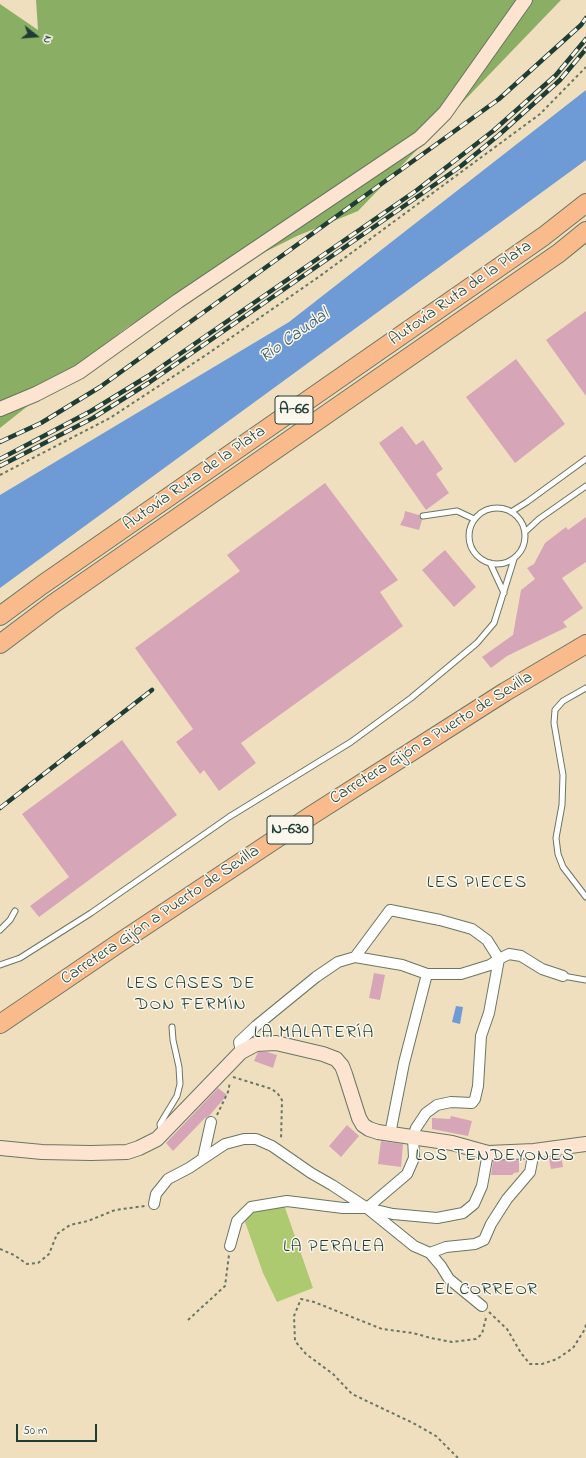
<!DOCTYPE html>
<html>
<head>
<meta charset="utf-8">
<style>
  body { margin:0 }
  #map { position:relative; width:586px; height:1458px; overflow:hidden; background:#f0dfbe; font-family:"Indie Flower",sans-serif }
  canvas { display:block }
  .north { position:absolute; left:16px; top:16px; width:40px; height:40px; -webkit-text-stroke:3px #fbf7ec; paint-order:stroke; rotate:107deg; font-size:11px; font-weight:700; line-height:16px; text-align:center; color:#1f3d34 }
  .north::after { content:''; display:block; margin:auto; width:14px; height:18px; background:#1f3d34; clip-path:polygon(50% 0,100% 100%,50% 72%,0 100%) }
  .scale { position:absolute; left:16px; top:1424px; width:81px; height:18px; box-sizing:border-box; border:2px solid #1f3d34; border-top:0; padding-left:5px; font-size:12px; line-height:14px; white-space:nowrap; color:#1f3d34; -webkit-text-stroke:3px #fbf7ec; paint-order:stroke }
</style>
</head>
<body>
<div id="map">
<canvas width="586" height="1458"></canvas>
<div class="north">N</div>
<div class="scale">50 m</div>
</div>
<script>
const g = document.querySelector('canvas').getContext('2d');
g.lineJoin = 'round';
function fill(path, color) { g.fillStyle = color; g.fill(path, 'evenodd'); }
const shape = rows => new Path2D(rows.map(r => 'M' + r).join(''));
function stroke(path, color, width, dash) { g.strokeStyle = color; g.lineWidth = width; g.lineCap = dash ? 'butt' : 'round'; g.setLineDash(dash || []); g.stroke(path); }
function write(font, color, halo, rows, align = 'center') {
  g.font = font + ' "Indie Flower",sans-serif'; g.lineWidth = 3; g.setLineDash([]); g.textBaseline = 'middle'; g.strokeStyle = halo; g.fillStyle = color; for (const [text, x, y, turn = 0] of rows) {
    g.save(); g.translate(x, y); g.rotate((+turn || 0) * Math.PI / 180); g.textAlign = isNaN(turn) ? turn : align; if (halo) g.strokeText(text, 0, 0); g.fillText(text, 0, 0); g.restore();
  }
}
const green = shape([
  [283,1202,313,1288,277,1302,263,1273,243,1216]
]);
const forest = shape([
  [36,0,561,0,358,211,297,236,191,289,126,328,0,428,0,4,38,30]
]);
const water = shape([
  [586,90,586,160,0,588,0,495,289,322],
  [456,1006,463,1007,460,1024,452,1022]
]);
const building = shape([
  [586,311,586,396,546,340],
  [516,359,565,424,515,463,466,397],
  [402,426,416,445,423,440,443,469,436,474,449,493,426,510,379,443],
  [325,483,398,580,380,592,403,626,241,743,256,763,219,791,204,770,200,774,176,742,193,729,135,648,240,571,227,555],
  [405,511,419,515,420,518,422,520,419,530,400,525,404,517],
  [586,517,586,562,562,578,583,608,563,622,567,627,507,656,491,668,482,657,513,635,521,590,535,579,527,568,534,564,545,543,566,527,568,530],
  [445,550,476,587,454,607,422,570],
  [122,740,177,815,39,917,30,906,69,877,22,814],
  [374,973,385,975,380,1000,369,998],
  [258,1052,267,1052,277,1055,273,1068,254,1061],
  [218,1088,227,1095,209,1116,205,1118,173,1151,166,1143],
  [451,1116,472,1121,468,1136,432,1129,432,1118,450,1119],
  [347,1125,359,1136,341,1157,329,1146],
  [381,1141,403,1144,401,1167,378,1164],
  [561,1156,563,1167,551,1169,549,1158],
  [519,1160,519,1172,514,1173,512,1175,491,1175,493,1161]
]);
const path = shape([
  [0,475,110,418,206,355,320,276,540,114,586,67],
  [233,1077,272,1089,278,1094,282,1100,281,1140],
  [217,1115,228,1092,230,1082],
  [0,1249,14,1255,27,1264,38,1263,49,1254,57,1234,70,1225,88,1221,115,1210,145,1206],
  [489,1312,507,1329,521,1353,530,1364,542,1364,557,1359,573,1348,585,1329,586,1324],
  [188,1320,225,1286,229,1255],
  [458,1458,436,1436,413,1423,352,1394,333,1374,306,1354,295,1341,294,1316,301,1299,314,1302,382,1329,413,1333,431,1338,452,1342,476,1339,482,1334,486,1318,485,1315]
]);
const lane = shape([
  '469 536a28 28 0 1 1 56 0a28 28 0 1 1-56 0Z',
  [511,512,527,502,586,459],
  [423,516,457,511,474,519],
  [525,532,539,519,586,486],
  [490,563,504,593],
  [586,688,563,701,555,710,554,723,563,775,562,805,556,838,558,854,563,867,586,897],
  [0,930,10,920,15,911],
  [0,965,20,958,91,913,229,817,351,742,411,698,477,643,494,623,514,559],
  [563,976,586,980],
  [161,1132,160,1124,177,1096,180,1084,179,1067,173,1040,172,1027]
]);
const street = shape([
  [241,1052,239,1042,256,1026,316,977,338,962,355,957,402,965,427,974,461,974,490,965,499,959,487,940,472,929,440,920,390,910,355,957],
  [390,1134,404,1063,427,974],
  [203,1158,211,1122],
  [154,1204,156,1194,168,1179,189,1168,225,1144,244,1139,256,1139,272,1146,311,1173,332,1185,367,1208,414,1246,430,1253,446,1247,475,1244,484,1240,491,1224,507,1199,530,1172,534,1151],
  [367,1208,407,1174,414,1158,413,1137,416,1128,426,1113,437,1105,451,1102,472,1103,475,1099,478,1086,481,1036,489,1013,499,959,509,954,521,956,542,969,563,976],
  [230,1246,237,1221,251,1207,287,1201,343,1208,367,1208,393,1214,437,1218,463,1213,474,1204,482,1186,488,1153],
  [430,1253,441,1266,449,1279,482,1306]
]);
const secondary = shape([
  [0,409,36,394,79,372,178,301,420,138,445,113,525,0],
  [0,1148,42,1152,91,1153,127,1152,139,1148,157,1139,241,1052,256,1044,276,1043,323,1054,336,1059,342,1066,345,1074,359,1118,363,1125,369,1129,378,1132,452,1143,488,1153,534,1151,586,1144]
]);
const highway = shape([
  [0,616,42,585,544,236,586,203],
  [0,644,53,604,559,253,586,231],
  [0,1024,119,943,312,815,505,692,586,644]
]);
const rail = shape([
  [0,442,41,423,100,387,499,99,581,25,586,18],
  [0,459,91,411,148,376,417,190,493,131,556,75,586,39],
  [0,466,93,418,150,382,420,195,461,166,500,134,560,80,586,49],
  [0,808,152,690]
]);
const shields = [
  [294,410,38],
  [290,830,46]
];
const shieldNames = [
  ["A-66",294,410],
  ["N-630",290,830]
];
const streetNames = [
  ["Autovía Ruta de la Plata",461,294,-35],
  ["Autovía Ruta de la Plata",195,479,-35],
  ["Carretera Gijón a Puerto de Sevilla",432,739,-32],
  ["Carretera Gijón a Puerto de Sevilla",161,916,-34]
];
const waterNames = [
  ["Río Caudal",295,337,-35]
];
const neighbourhoodNames = [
  ["LES PIECES",477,884],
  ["LES CASES DE",191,985],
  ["DON FERMÍN",191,1006],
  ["LA MALATERÍA",314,1034],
  ["LOS TENDEYONES",495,1157],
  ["LA PERALEA",334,1248],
  ["EL CORREOR",486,1291]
];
fill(green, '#adca71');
fill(forest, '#8aae63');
fill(water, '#6e9bd6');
fill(building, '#d7a5b8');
stroke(lane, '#687664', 7);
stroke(street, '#687664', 12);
stroke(secondary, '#687664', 16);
stroke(highway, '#687664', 20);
stroke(path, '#687664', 2, [3, 3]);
stroke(lane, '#fff', 5);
stroke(street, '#fff', 10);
stroke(secondary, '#fde4d1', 14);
stroke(highway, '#fabb8c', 18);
stroke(rail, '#1f3d34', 4.5);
stroke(rail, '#fbf7ec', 3, [9]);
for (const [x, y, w] of shields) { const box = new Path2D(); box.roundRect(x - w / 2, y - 14, w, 28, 3); g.fillStyle = '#fbf7ec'; g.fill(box); stroke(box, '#1f3d34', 1); }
write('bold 16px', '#1f3d34', null, shieldNames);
write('17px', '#1f3d34', '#fbf7ec', streetNames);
write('italic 18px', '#3b5e6d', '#fbf7ec', waterNames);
g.letterSpacing = '1px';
write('18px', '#1f3d34', '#fbf7ec', neighbourhoodNames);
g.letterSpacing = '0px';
</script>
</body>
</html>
